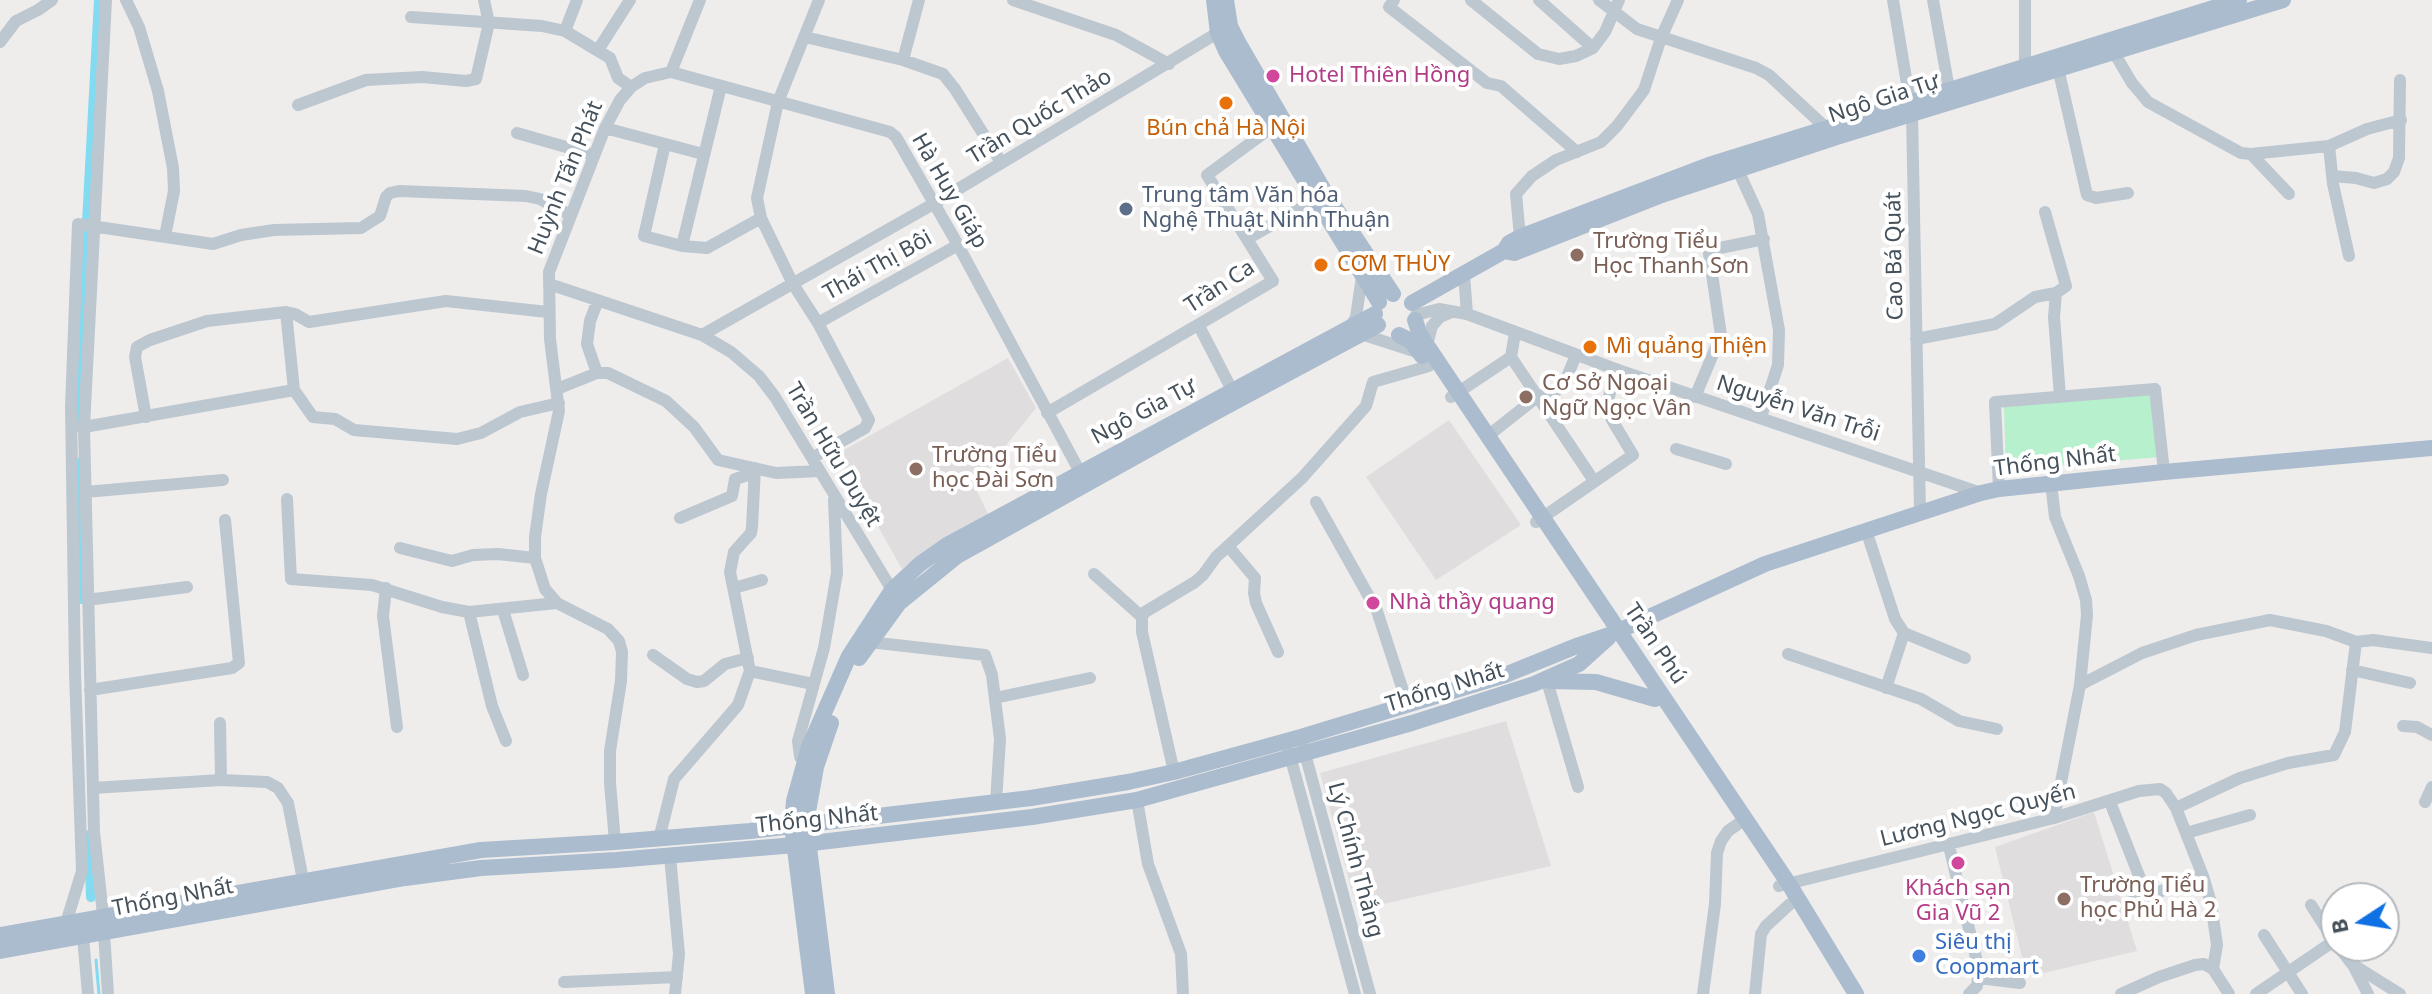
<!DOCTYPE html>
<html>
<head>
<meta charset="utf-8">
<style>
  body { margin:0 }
  #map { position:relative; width:2432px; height:994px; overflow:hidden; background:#efecec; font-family:"Noto Sans",sans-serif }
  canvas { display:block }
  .north { position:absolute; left:2320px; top:882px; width:80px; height:80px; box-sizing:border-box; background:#fff; border:2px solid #b4b9bd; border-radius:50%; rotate:258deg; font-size:22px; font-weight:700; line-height:32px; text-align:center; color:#44505a }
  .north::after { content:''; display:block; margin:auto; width:28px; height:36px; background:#1071e5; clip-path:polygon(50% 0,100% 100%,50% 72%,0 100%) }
</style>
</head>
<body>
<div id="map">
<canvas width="2432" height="994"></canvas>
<div class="north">B</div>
</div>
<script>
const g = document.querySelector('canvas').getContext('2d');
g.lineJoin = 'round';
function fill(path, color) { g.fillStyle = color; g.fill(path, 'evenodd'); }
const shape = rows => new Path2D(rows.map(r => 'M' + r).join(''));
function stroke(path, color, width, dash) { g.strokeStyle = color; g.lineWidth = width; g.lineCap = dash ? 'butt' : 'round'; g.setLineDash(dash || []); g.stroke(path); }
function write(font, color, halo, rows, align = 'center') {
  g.font = font + ' "Noto Sans",sans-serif'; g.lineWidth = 8; g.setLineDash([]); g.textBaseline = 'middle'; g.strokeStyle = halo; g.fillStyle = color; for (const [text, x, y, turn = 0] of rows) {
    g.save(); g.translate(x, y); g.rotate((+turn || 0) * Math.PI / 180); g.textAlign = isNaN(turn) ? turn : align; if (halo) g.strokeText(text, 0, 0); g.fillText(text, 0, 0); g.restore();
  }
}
const education = shape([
  [1008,358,1036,408,974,485,988,514,940,541,902,569,837,454],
  [1449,420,1521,525,1436,580,1366,477],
  [1506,721,1551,866,1357,910,1320,773],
  [2094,812,2137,951,2027,977,1995,847]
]);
const green = shape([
  [2154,394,2160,457,2006,470,2004,407]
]);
const stream = shape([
  [96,960,99,994]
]);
const canal = shape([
  [76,427,99,0],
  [78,463,82,599],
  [89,835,91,897]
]);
const minor = shape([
  [126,0,139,27,158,91,173,168,174,191,165,236],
  [1013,0,1116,35,1169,64],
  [1394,0,1389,7,1487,83,1501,86,1577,152],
  [1471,0,1538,54,1559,59,1576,56,1593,48,1605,32,1619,0],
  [1539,0,1593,48],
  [1599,0,1637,29,1756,68,1769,75,1826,128],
  [1893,0,1912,114,1920,512],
  [1933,0,1949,89],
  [2025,0,2025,65],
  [411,17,542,26,565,31,610,58,618,78,631,87],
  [565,31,577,0],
  [805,37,903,60,943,74,955,89,1001,162],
  [0,42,16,21,38,10,52,0],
  [598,50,630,0],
  [2113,51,2132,83,2148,102,2241,153,2251,154,2329,146,2367,129,2401,120],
  [903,60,919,0],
  [2058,68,2087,195,2096,198,2128,193],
  [671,72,700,0],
  [298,105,366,80,422,77,466,81,476,79,489,23,484,0],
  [605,128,703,154],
  [517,133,594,155],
  [665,144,644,236,682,246,707,248,761,218],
  [2329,146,2333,184,2349,256],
  [2251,154,2289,194],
  [1738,170,1758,214,1779,330,1778,365,1761,417],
  [2332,176,2356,178,2374,183,2387,179,2394,172,2399,158,2400,80],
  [1520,237,1516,194,1532,176,1556,160,1601,142,1617,126,1644,90,1661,38,1678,0],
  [1247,239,1324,195],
  [682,246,721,86],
  [1464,274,1467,314],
  [549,284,702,335,731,352,759,376,775,397,892,590],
  [2056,293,2054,317,2060,397],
  [286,312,294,390],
  [1416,315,1439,309,1467,314,1618,370,1981,493],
  [818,323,958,245],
  [1199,326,1232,390],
  [1351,326,1356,317,1362,276],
  [1515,333,1511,357,1594,481],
  [1361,334,1420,353],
  [702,335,935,203,1224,29],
  [1916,339,1995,324,2035,297,2056,293,2066,286,2045,212],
  [1427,345,1432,326,1440,317,1452,312],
  [597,373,587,344,590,321,598,300],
  [557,389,597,373,608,373,666,401,694,427,718,460,776,473,820,471],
  [1451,397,1511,357],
  [1695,397,1721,335,1709,254,1715,249,1764,239],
  [1047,413,1273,281,1207,175,1279,122],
  [146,417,135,357,137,347,150,340,207,321,286,312,295,314,309,322,446,301,548,312],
  [84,427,294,390,313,417,335,419,354,430,457,439,481,433,520,412,559,403],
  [1489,435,1537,397,1556,391,1565,382,1576,355],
  [1676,449,1726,464],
  [812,458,865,428,869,420,818,323,793,284,761,218,757,198,778,102,819,0],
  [2051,483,2055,517,2079,576,2086,600,2087,615,2080,685,2054,818],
  [1999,489,1995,402,2155,389,2164,472],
  [85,492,223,480],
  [287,499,291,579,372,585,442,607,469,612,557,603],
  [1316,502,1377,611,1408,706],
  [680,518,732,496,735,479,755,473],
  [1536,522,1633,455,1612,420,1608,408,1609,396,1618,370],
  [1866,530,1895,619,1904,633],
  [1228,546,1255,578,1254,593,1256,603,1278,652],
  [400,548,452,561,473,555,498,554,535,558],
  [1094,574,1142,617],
  [386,588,383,616,397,727],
  [734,588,762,580],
  [87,600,187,587],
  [503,610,523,675],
  [469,612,492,706,506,741],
  [1904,633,1965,658],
  [869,642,985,655,992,675,1000,739,996,802],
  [1788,654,1921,699,1959,721,1997,729],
  [653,655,687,679,697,682,704,681,725,664,748,658],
  [2352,670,2410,683],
  [750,671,813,684],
  [1547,681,1578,787],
  [2080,685,2142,653,2196,635,2270,620,2326,631,2356,642,2373,640,2432,648],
  [1886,688,1904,633],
  [90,690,232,668,239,663,225,520],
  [995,698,1090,678],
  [220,723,221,780],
  [2403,726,2417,727,2432,735],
  [1303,746,1370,994],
  [1289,752,1355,994],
  [804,762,800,757,798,741,824,648,837,573,834,500],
  [1174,772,1142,632,1142,617,1145,612,1195,582,1203,575,1216,557,1302,478,1366,406,1373,382,1429,366],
  [93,788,221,780,267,782,278,788,288,803,303,880],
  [1137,800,1148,864,1181,954,1183,994],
  [2110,802,2147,896],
  [2425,802,2432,787],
  [2176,808,2240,778,2288,763,2334,755,2345,732,2356,642],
  [2186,833,2250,815],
  [659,839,674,779,738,705,750,671,730,572,734,552,751,533,752,527,755,468],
  [615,842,610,783,610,751,621,681,622,652,619,641,608,629,557,603,545,589,535,558,535,537,541,494,559,411,550,339,549,272,605,128,620,100,631,87,645,78,671,72,890,132,896,137,958,245,1080,472],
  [1949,846,1979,970,1977,986,1969,994],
  [670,856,679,954,675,994],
  [1779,886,2054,818,2139,791,2160,789,2166,793,2176,808,2203,876,2211,903,2217,945,2213,969],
  [2128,903,2203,876],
  [2311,905,2336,944],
  [103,915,94,832,84,427,106,0],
  [66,923,82,871,75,672,71,407,78,224,213,244,241,235,274,230,361,228,380,216,386,197,390,193,399,191,526,196,540,199,570,215],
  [104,933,108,994],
  [2264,935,2302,994],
  [83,937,88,994],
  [2338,946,2352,964,2400,994],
  [2353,965,2368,994],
  [1979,978,2020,983],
  [564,982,677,977],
  [1703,994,1715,904,1717,853,1721,841,1728,831,1738,824],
  [1755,994,1761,934,1766,926,1790,904],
  [2121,994,2159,977,2195,965,2204,964,2213,969,2229,994],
  [2256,994,2334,941]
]);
const major = shape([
  [1214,0,1218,33,1226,51,1379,302],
  [1226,0,1230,26,1238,42,1326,194,1393,294],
  [1504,251,1514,253,1659,196,1837,137,2283,0],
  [1412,303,1504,251,1509,243,1520,237,1709,165,2239,0],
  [1415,320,1420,335,1789,884,1856,994],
  [1399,335,1411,341,1422,356],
  [859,658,899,603,957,556,1214,413,1378,325],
  [1550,681,1596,682,1655,699],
  [0,935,481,850,615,842,750,831,1031,798,1128,782,1174,772,1301,737,1505,675,1579,645,1612,634,1765,564,1981,493,1999,489,2164,472,2432,448],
  [0,951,405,878,481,868,616,860,795,845,1032,817,1137,800,1412,723,1534,684,1579,664,1608,638],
  [813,994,792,825,794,801,809,747,849,656,892,590,920,564,947,545,1375,314],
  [827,994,806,823,816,767,831,723]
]);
const markers = [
  [1273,76,8,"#d1479c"],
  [1226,103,8,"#e8710a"],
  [1126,209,8,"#5c6f8a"],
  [1577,255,8,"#8d6e63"],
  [1321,265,8,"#e8710a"],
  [1590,347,8,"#e8710a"],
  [1526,397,8,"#8d6e63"],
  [916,469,8,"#8d6e63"],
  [1373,603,8,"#d1479c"],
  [1958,863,8,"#d1479c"],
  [2064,899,8,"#8d6e63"],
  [1919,956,8,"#3f7fe0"]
];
const hotelNames = [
  ["Hotel Thiên Hồng",1289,76],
  ["Nhà thầy quang",1389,603],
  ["Khách sạn",1958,889,"center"],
  ["Gia Vũ 2",1958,914,"center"]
];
const streetNames = [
  ["Ngô Gia Tự",1884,99,-18],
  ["Trần Quốc Thảo",1040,117,-31],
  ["Huỳnh Tấn Phát",566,178,-68],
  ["Hà Huy Giáp",949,191,60],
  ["Cao Bá Quát",1895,256,-91],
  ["Thái Thị Bôi",878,266,-29],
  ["Trần Ca",1220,287,-33],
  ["Nguyễn Văn Trỗi",1798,409,18],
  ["Ngô Gia Tự",1144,412,-28],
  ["Trần Hữu Duyệt",833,455,59],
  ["Thống Nhất",2055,462,-7],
  ["Trần Phú",1655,644,56],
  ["Thống Nhất",1445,688,-17],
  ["Lương Ngọc Quyến",1978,816,-14],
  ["Thống Nhất",817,820,-6],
  ["Lý Chính Thắng",1355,860,75],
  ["Thống Nhất",173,898,-11]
];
const foodNames = [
  ["Bún chả Hà Nội",1226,129,"center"],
  ["CƠM THÙY",1337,265],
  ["Mì quảng Thiện",1606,347]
];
const serviceNames = [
  ["Trung tâm Văn hóa",1142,196],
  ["Nghệ Thuật Ninh Thuận",1142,221]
];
const educationNames = [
  ["Trường Tiểu",1593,242],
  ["Học Thanh Sơn",1593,267],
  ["Cơ Sở Ngoại",1542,384],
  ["Ngữ Ngọc Vân",1542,409],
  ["Trường Tiểu",932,456],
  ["học Đài Sơn",932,481],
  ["Trường Tiểu",2080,886],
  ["học Phủ Hà 2",2080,911]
];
const shopNames = [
  ["Siêu thị",1935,943],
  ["Coopmart",1935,968]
];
fill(education, '#e0ddde');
fill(green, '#b7f0cc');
stroke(stream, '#82dbf0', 3);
stroke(canal, '#82dbf0', 10);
stroke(minor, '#bcc7d0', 12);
stroke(major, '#aabccd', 16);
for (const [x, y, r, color] of markers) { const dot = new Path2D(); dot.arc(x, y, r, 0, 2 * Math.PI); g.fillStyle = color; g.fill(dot); stroke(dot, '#fff', 3); }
write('22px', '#b23c85', '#fff', hotelNames, 'left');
write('22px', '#44505a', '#fff', streetNames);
write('22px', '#c56008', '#fff', foodNames, 'left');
write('22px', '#4e5e75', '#fff', serviceNames, 'left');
write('22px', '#785e54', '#fff', educationNames, 'left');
write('22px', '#366cbe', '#fff', shopNames, 'left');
</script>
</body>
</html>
